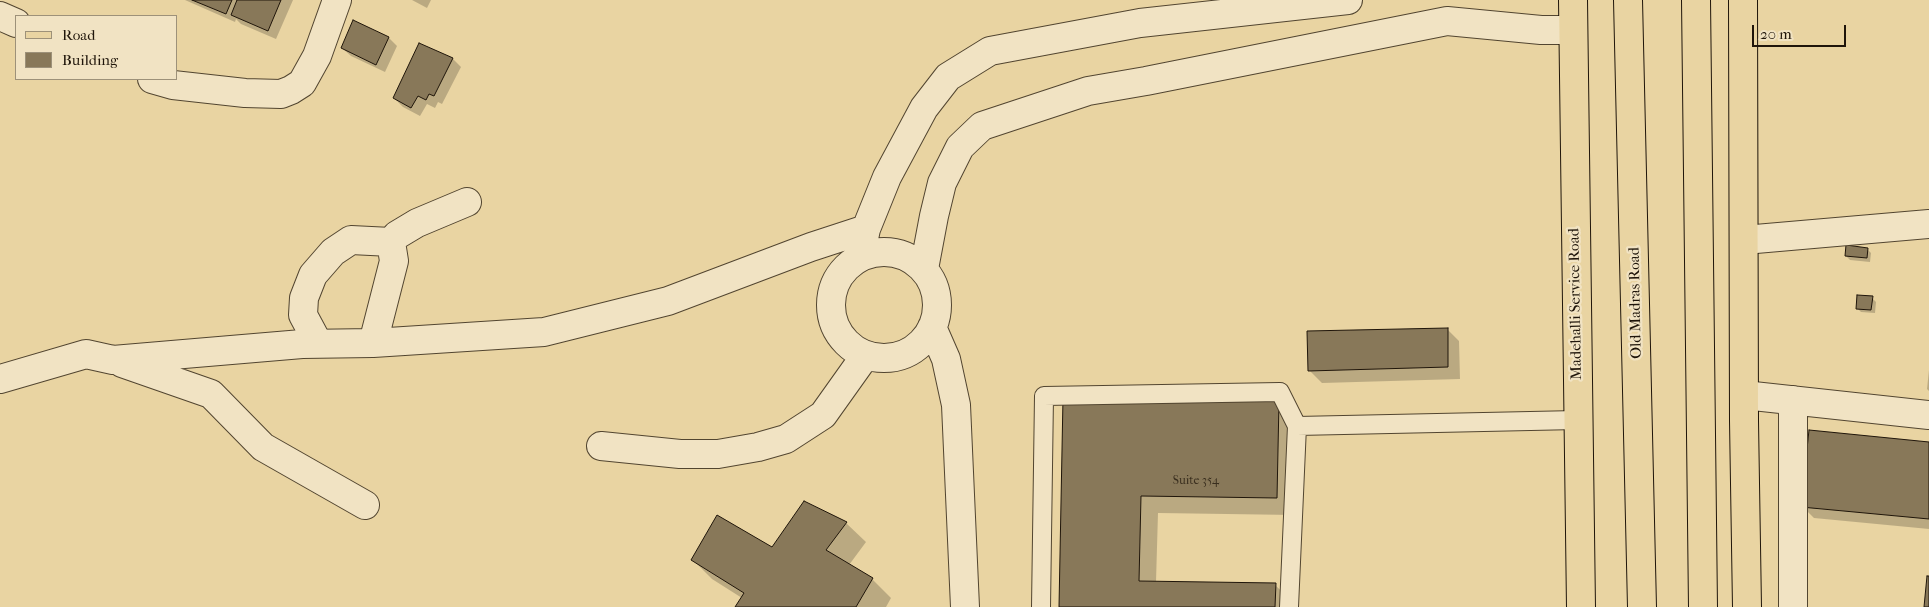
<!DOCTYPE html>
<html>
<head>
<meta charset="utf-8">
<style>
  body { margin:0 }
  #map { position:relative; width:1929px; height:607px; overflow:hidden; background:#e9d4a2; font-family:"IM FELL French Canon",serif }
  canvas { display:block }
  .legend { position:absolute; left:15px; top:15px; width:162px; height:65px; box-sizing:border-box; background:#f1e3c3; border:1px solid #9d9179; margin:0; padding:6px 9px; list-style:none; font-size:15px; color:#1f150a }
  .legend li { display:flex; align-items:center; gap:10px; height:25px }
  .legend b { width:25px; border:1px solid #9d9179 }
  .scale { position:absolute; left:1752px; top:25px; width:94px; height:22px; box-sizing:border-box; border:2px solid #1f150a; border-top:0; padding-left:6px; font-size:15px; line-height:18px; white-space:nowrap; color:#1f150a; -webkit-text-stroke:4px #f1e3c3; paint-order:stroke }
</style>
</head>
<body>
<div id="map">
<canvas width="1929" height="607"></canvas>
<ul class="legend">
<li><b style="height:6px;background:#e9d4a2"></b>Road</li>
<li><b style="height:14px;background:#887859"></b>Building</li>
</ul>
<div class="scale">20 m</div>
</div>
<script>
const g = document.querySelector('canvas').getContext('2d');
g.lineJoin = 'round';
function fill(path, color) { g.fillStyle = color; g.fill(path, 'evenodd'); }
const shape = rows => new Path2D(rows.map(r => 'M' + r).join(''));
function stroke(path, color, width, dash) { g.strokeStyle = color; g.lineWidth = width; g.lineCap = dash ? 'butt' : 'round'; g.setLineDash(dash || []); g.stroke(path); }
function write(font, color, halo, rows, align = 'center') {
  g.font = font + ' "IM FELL French Canon",serif'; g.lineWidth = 4.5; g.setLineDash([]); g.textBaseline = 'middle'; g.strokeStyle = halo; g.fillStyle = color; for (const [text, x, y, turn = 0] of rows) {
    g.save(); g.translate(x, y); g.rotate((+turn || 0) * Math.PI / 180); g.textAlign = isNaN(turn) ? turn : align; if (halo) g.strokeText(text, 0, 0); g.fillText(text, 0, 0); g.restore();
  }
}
const shadow = shape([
  [185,0,293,0,276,39,241,24,236,19,235,22],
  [412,0,431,0,427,8],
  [389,38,397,46,385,72,351,56,342,48],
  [420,45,453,59,461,67,442,104,438,102,435,108,427,104,420,116,403,107,394,98],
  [1867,249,1871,253,1870,262,1850,260,1846,256],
  [1872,298,1876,302,1875,313,1861,312,1857,308],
  [1447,329,1459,341,1460,379,1322,383,1310,371],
  [1929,370,1929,391,1927,389],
  [1064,399,1278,403,1296,420,1294,515,1158,513,1156,582,1275,585,1293,602,1292,607,1060,607],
  [1929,443,1929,529,1814,518,1802,506],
  [804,502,846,523,866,542,849,565,872,579,891,598,886,607,737,607,742,598,712,579,693,560,772,549]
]);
const building = shape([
  [192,0,232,0,226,14,192,0],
  [237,0,281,0,268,31,231,15,237,0],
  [353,20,389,37,376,65,341,48,353,20],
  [419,43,453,58,434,96,429,94,426,100,418,96,411,108,393,98,419,43],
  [1846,245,1868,248,1867,258,1845,256,1846,245],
  [1857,295,1873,296,1871,310,1856,309,1857,295],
  [1448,328,1448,367,1308,371,1307,331,1448,328],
  [1063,398,1279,401,1277,498,1141,496,1139,581,1276,583,1275,607,1059,607,1063,398],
  [1809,430,1929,442,1929,519,1801,507,1809,430],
  [804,501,847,522,826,550,873,578,856,607,735,607,744,593,691,560,717,515,772,547,804,501],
  [1927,576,1929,576,1929,607,1924,607,1927,576]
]);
const lane = shape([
  [1297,426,1577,420],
  [1041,607,1044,396,1280,392,1297,426,1289,607]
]);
const street = shape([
  [0,16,16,23],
  [152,79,173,85,245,93,281,94,291,90,302,83,317,56,337,0],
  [1744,240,1929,224],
  '831 305a53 53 0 1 1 106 0a53 53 0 1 1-106 0Z',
  [860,257,866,229,887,177,924,108,948,77,990,51,1140,23,1348,0],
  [924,269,934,216,942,183,960,147,982,126,1088,91,1146,81,1447,21,1541,30,1573,30],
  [932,327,946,359,956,405,965,607],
  [318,343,303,315,304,298,313,275,333,252,351,240,391,242],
  [373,343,394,261,391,242,397,235,417,223,467,202],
  [122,363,211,394,263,447,365,505],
  [0,379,86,354,113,360,302,344,373,343,544,332,668,301,811,247,866,229],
  [1744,395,1929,415],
  [1793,400,1793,607],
  [601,446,680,454,718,454,758,447,786,439,823,415,865,356]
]);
const primary = shape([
  [1573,0,1581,607],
  [1743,0,1744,421,1747,607]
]);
const highway = shape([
  [1628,0,1642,607],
  [1696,0,1703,607]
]);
const numberNames = [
  ["Suite 354",1196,481]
];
const streetNames = [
  ["Old Madras Road",1636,303,-91],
  ["Madehalli Service Road",1576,304,-91]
];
fill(shadow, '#0003');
fill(building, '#887859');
stroke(building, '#1f150a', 1);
stroke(lane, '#524530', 20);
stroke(street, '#524530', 30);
stroke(primary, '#1f150a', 30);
stroke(highway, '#1f150a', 30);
stroke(lane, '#f1e3c3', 18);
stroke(street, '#f1e3c3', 28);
stroke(primary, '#e9d4a2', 28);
stroke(highway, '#e9d4a2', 28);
write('12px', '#392e1e', null, numberNames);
write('15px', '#1f150a', '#f1e3c3', streetNames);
</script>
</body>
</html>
